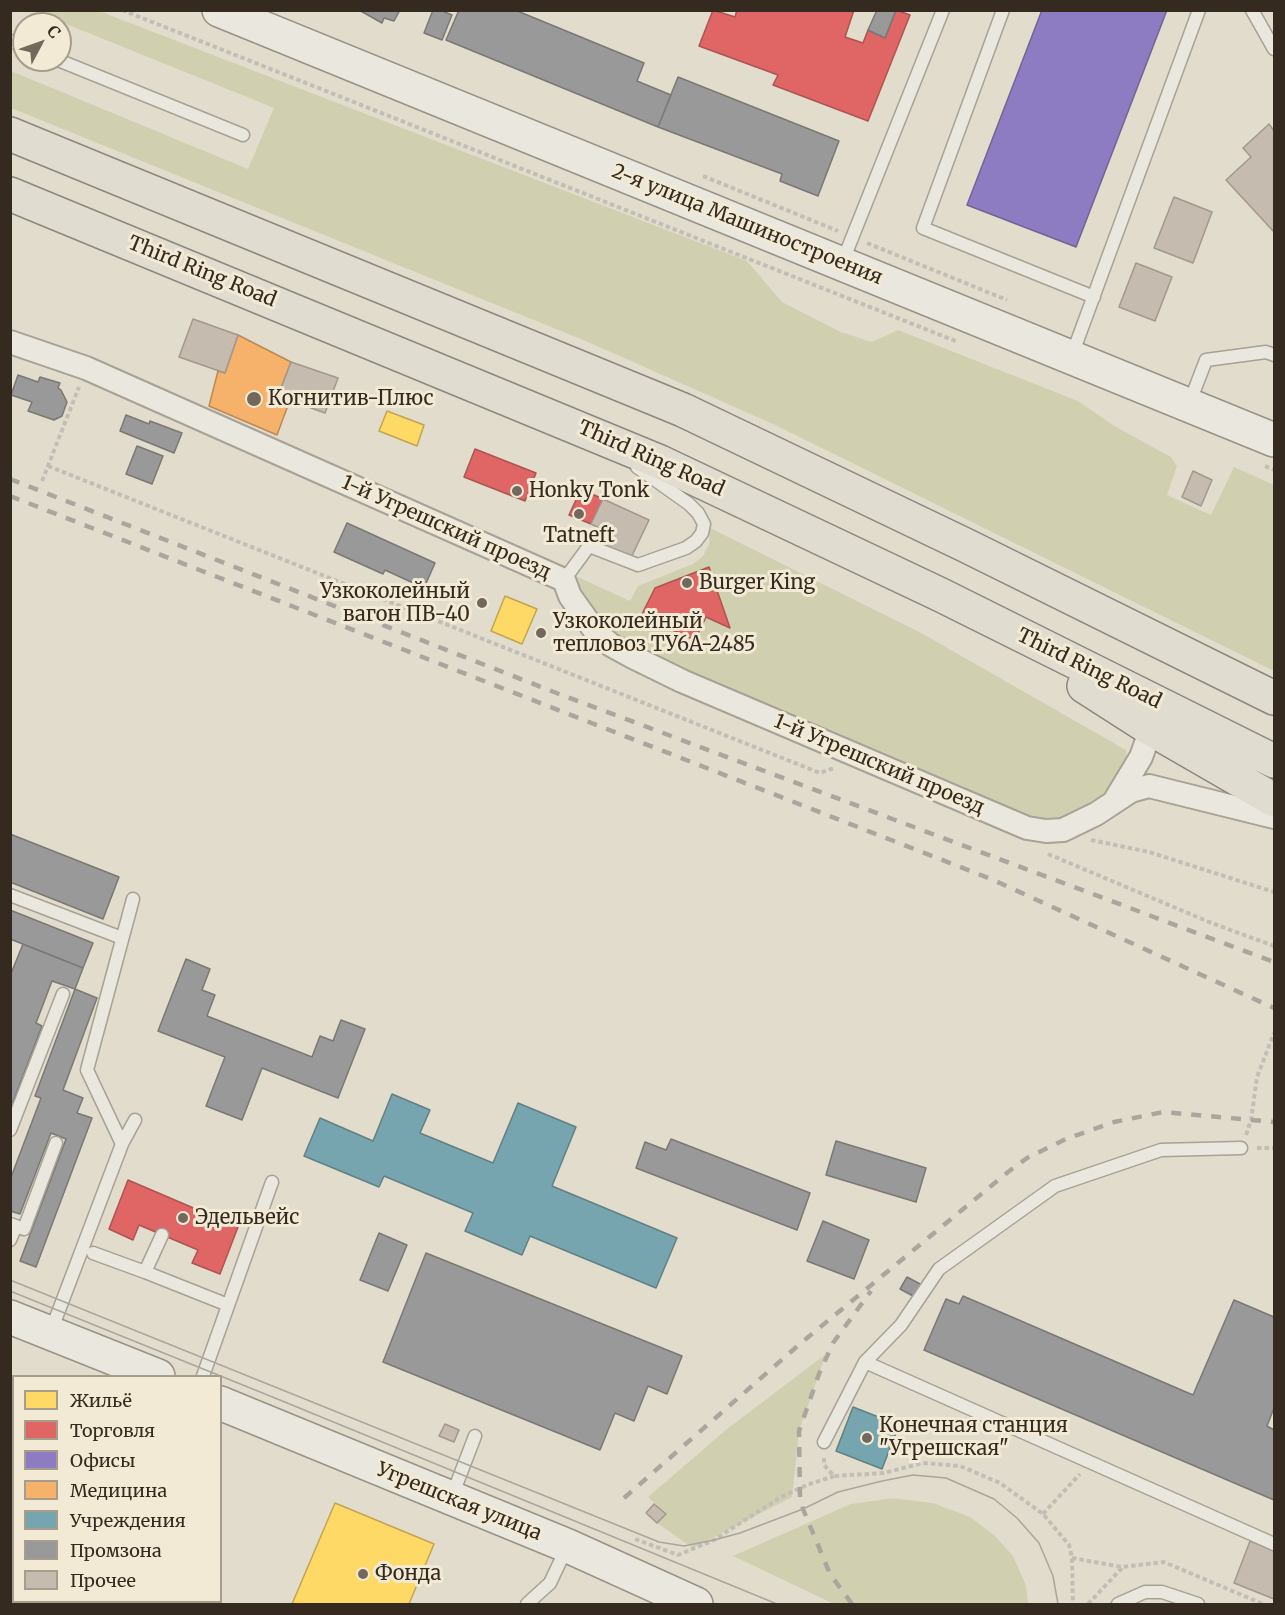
<!DOCTYPE html>
<html>
<head>
<meta charset="utf-8">
<style>
  body { margin:0 }
  #map { position:relative; width:1285px; height:1615px; overflow:hidden; background:#e2dccd; font-family:Merriweather,serif }
  canvas { display:block }
  .frame { position:absolute; inset:0; border:12px solid #352a1f; pointer-events:none }
  .legend { position:absolute; left:12px; top:1375px; width:210px; height:228px; box-sizing:border-box; background:#f2ead4; border:2px solid #a69d8c; margin:0; padding:8px 10px; list-style:none; font-size:18px; color:#352a1f }
  .legend li { display:flex; align-items:center; gap:12px; height:30px }
  .legend b { width:30px; border:2px solid #a69d8c }
  .north { position:absolute; left:12px; top:12px; width:60px; height:60px; box-sizing:border-box; background:#f2ead4; border:2px solid #a69d8c; border-radius:50%; rotate:49deg; font-size:16px; font-weight:700; line-height:24px; text-align:center; color:#352a1f }
  .north::after { content:''; display:block; margin:auto; width:21px; height:27px; background:#72685c; clip-path:polygon(50% 0,100% 100%,50% 72%,0 100%) }
</style>
</head>
<body>
<div id="map">
<canvas width="1285" height="1615"></canvas>
<div class="frame"></div>
<ul class="legend">
<li><b style="height:16px;background:#ffd966"></b>Жильё</li>
<li><b style="height:16px;background:#e06666"></b>Торговля</li>
<li><b style="height:16px;background:#8e7cc3"></b>Офисы</li>
<li><b style="height:16px;background:#f6b26b"></b>Медицина</li>
<li><b style="height:16px;background:#76a5af"></b>Учреждения</li>
<li><b style="height:16px;background:#999"></b>Промзона</li>
<li><b style="height:16px;background:#c5bbae"></b>Прочее</li>
</ul>
<div class="north">С</div>
</div>
<script>
const g = document.querySelector('canvas').getContext('2d');
g.lineJoin = 'round';
function fill(path, color) { g.fillStyle = color; g.fill(path, 'evenodd'); }
const shape = rows => new Path2D(rows.map(r => 'M' + r).join(''));
function stroke(path, color, width, dash) { g.strokeStyle = color; g.lineWidth = width; g.lineCap = dash ? 'butt' : 'round'; g.setLineDash(dash || []); g.stroke(path); }
function write(font, color, halo, rows, align = 'center') {
  g.font = font + ' Merriweather,serif'; g.lineWidth = 6; g.setLineDash([]); g.textBaseline = 'middle'; g.strokeStyle = halo; g.fillStyle = color; for (const [text, x, y, turn = 0] of rows) {
    g.save(); g.translate(x, y); g.rotate((+turn || 0) * Math.PI / 180); g.textAlign = isNaN(turn) ? turn : align; if (halo) g.strokeText(text, 0, 0); g.fillText(text, 0, 0); g.restore();
  }
}
const green = shape([
  [34,11,99,11,747,261,782,302,841,332,872,342,898,330,1078,401,1116,427,1171,457,1177,466,1167,495,1211,515,1234,467,1274,485,1274,671,773,424,588,342,11,108,11,71,248,169,274,108],
  [710,528,923,634,1126,750,1127,761,1109,795,1072,820,1028,820,613,638,572,584,578,577,630,601,638,586,693,564,703,556,709,544],
  [826,1354,799,1431,792,1497,693,1548,657,1523,666,1514,648,1497,727,1429],
  [893,1498,933,1503,970,1517,994,1535,1013,1556,1026,1585,1028,1604,834,1604,733,1556,851,1504]
]);
const homes = shape([
  [387,411,424,425,417,446,379,431,387,411],
  [505,596,537,609,522,644,491,631,505,596],
  [335,1503,434,1544,409,1604,292,1604,335,1503]
]);
const shops = shape([
  [713,10,735,17,737,10,854,10,845,37,863,43,868,30,885,38,896,10,910,15,868,121,773,85,778,75,699,46,713,10],
  [475,449,536,473,525,501,464,477,475,449],
  [581,489,603,499,591,524,569,515,581,489],
  [709,567,730,628,706,617,695,640,641,616,655,588,709,567],
  [128,1180,238,1227,220,1274,192,1263,198,1250,139,1225,133,1240,109,1229,128,1180]
]);
const offices = shape([
  [1042,10,1167,10,1076,247,967,205,1042,10]
]);
const health = shape([
  [238,335,291,362,278,396,290,400,277,435,209,406,218,371,225,373,238,335]
]);
const public = shape([
  [392,1094,430,1110,420,1133,493,1163,518,1103,576,1127,552,1186,677,1238,656,1288,530,1236,522,1255,465,1231,473,1213,384,1176,379,1187,304,1156,320,1118,373,1141,392,1094],
  [853,1407,899,1425,882,1469,836,1451,853,1407]
]);
const industry = shape([
  [359,10,400,10,394,21,384,18,382,23,359,10],
  [433,10,440,10,452,15,442,40,424,33,433,10],
  [459,10,515,10,644,63,637,81,671,95,658,127,446,40,459,10],
  [877,10,896,10,885,38,868,30,877,10],
  [678,77,839,141,818,196,780,181,782,174,658,127,678,77],
  [18,375,38,382,40,377,60,383,58,388,61,390,67,402,62,416,54,420,28,411,32,402,11,395,18,375],
  [126,415,149,424,150,421,182,433,174,453,120,431,126,415],
  [137,446,163,456,152,484,126,474,137,446],
  [347,523,435,563,424,588,385,570,383,574,334,552,347,523],
  [10,834,119,877,103,919,10,882,10,834],
  [10,910,93,943,83,968,10,939,10,910],
  [23,944,83,968,75,989,52,981,36,1023,42,1026,10,1110,10,976,23,944],
  [186,959,210,969,202,990,215,995,207,1016,312,1057,320,1036,333,1041,341,1020,365,1029,338,1098,262,1068,242,1120,206,1106,225,1057,158,1031,186,959],
  [75,989,97,998,63,1090,83,1098,77,1113,92,1118,36,1267,20,1261,66,1139,51,1133,20,1214,10,1211,10,1180,41,1098,35,1096,75,989],
  [671,1139,810,1193,797,1230,636,1168,645,1142,666,1150,671,1139],
  [836,1141,926,1168,916,1202,826,1175,836,1141],
  [823,1221,869,1240,854,1279,807,1261,823,1221],
  [379,1233,407,1245,388,1291,360,1280,379,1233],
  [426,1253,682,1356,667,1394,648,1386,634,1421,615,1413,600,1450,383,1362,426,1253],
  [907,1277,922,1285,915,1297,900,1289,907,1277],
  [963,1296,1193,1395,1234,1300,1274,1317,1274,1408,1267,1426,1274,1430,1274,1500,924,1350,946,1299,959,1304,963,1296]
]);
const building = shape([
  [1269,124,1274,131,1274,232,1226,180,1251,157,1243,148,1269,124],
  [1174,197,1212,212,1193,263,1154,248,1174,197],
  [1136,263,1172,277,1155,321,1119,307,1136,263],
  [193,319,238,335,225,373,179,357,193,319],
  [291,362,338,378,325,413,278,396,291,362],
  [1193,471,1212,480,1201,506,1182,497,1193,471],
  [603,499,649,520,630,560,605,548,611,534,591,524,603,499],
  [445,1424,459,1430,454,1442,439,1436,445,1424],
  [654,1504,666,1514,657,1523,646,1513,654,1504],
  [1250,1541,1274,1551,1274,1599,1234,1583,1250,1541]
]);
const path = shape([
  [122,10,958,342],
  [703,176,838,231],
  [867,243,1007,300],
  [48,466,820,773,834,768],
  [1265,466,1274,470],
  [42,481,79,387],
  [1091,840,1149,852,1274,892],
  [1048,854,1209,922,1274,946],
  [1246,1135,1251,1120,1257,1077,1274,1033],
  [1257,1148,1274,1148],
  [824,1458,824,1465,834,1476,884,1473,923,1463,960,1466,1000,1483,1043,1514,1069,1545,1072,1558,1073,1604],
  [1043,1514,1080,1474],
  [635,1539,678,1555,714,1540,781,1497,807,1485,834,1476],
  [1072,1558,1122,1567,1164,1562,1263,1604],
  [1088,1604,1122,1568]
]);
const lane = shape([
  [1003,10,923,228,1094,297],
  [1252,10,1274,49],
  [10,41,24,46],
  [58,60,243,135],
  [842,263,943,10],
  [1072,355,1199,10],
  [1189,404,1206,360,1266,352,1274,355],
  [564,580,589,546,638,565,686,548,696,541,702,533,704,524,698,513,689,504,637,467],
  [10,895,122,938],
  [10,1130,63,994],
  [122,1144,135,1120],
  [10,1224,16,1226,10,1240],
  [16,1226,24,1229,56,1143],
  [162,1235,145,1272,228,1305],
  [93,1253,145,1272],
  [51,1331,122,1144,87,1070,133,899],
  [865,1362,1274,1544],
  [203,1376,272,1182],
  [824,1442,865,1362,901,1325,939,1269,1055,1186,1161,1150,1241,1148],
  [10,1491,14,1492],
  [452,1496,475,1436],
  [23,1604,24,1602],
  [121,1604,136,1602],
  [527,1604,550,1583,567,1547],
  [1118,1604,1145,1592,1162,1592,1198,1604]
]);
const street = shape([
  [10,342,86,368,564,580,570,596,595,631,611,645,633,657,682,681,1027,828,1046,831,1063,830,1096,814,1131,791,1149,786,1274,817],
  [1115,800,1141,757,1151,729]
]);
const secondary = shape([
  [219,10,1274,440],
  [10,1317,158,1376],
  [220,1403,568,1546,696,1604]
]);
const primary = shape([
  [10,134,683,410,965,545,1274,698],
  [10,194,660,462,941,595,1274,761],
  [1084,686,1151,729,1274,800]
]);
const tram = shape([
  [10,1280,659,1542,684,1546,714,1540,740,1533,803,1509,838,1492,882,1481,913,1475,946,1478,994,1499,1017,1518,1039,1543,1053,1576,1058,1604],
  [10,1291,275,1398,777,1604]
]);
const rail = shape([
  [10,479,559,694,1274,962],
  [10,496,991,879,1274,1008],
  [624,1498,801,1343,1008,1172,1027,1158,1066,1139,1114,1122,1163,1112,1274,1122],
  [852,1604,830,1574,803,1509,800,1497,799,1431,819,1374,833,1343,871,1291]
]);
const markers = [
  [254,399,8,"#72685c"],
  [517,491,6,"#72685c"],
  [579,514,6,"#72685c"],
  [687,583,6,"#72685c"],
  [482,603,6,"#72685c"],
  [541,633,6,"#72685c"],
  [183,1218,6,"#72685c"],
  [867,1438,6,"#72685c"],
  [363,1574,6,"#72685c"]
];
const streetNames = [
  ["2-я улица Машиностроения",747,225,22],
  ["Third Ring Road",202,272,22],
  ["Third Ring Road",651,459,24],
  ["1-й Угрешский проезд",446,528,24],
  ["Third Ring Road",1089,669,26],
  ["1-й Угрешский проезд",879,765,23],
  ["Угрешская улица",459,1502,22]
];
const poiNames = [
  ["Когнитив-Плюс",268,399],
  ["Honky Tonk",529,491],
  ["Tatneft",579,536,"center"],
  ["Burger King",699,583],
  ["Узкоколейный",470,592,"right"],
  ["вагон ПВ-40",470,615,"right"],
  ["Узкоколейный",553,622],
  ["тепловоз ТУ6А-2485",553,645],
  ["Эдельвейс",195,1218],
  ["Конечная станция",879,1426],
  ["\"Угрешская\"",879,1449],
  ["Фонда",375,1574]
];
fill(green, '#d0d0b1');
fill(homes, '#ffd966');
stroke(homes, '#c2a451', 1.5);
fill(shops, '#e06666');
stroke(shops, '#ad5451', 1.5);
fill(offices, '#8e7cc3');
stroke(offices, '#736392', 1.5);
fill(health, '#f6b26b');
stroke(health, '#bc8954', 1.5);
fill(public, '#76a5af');
stroke(public, '#628084', 1.5);
fill(industry, '#999');
stroke(industry, '#7b7874', 1.5);
fill(building, '#c5bbae');
stroke(building, '#a2988d', 1.5);
stroke(lane, '#a7a196', 15);
stroke(street, '#a7a196', 26);
stroke(secondary, '#979186', 36);
stroke(primary, '#8c867d', 36);
stroke(path, '#c3beb5', 4, [4.5, 3]);
stroke(lane, '#eae7de', 12);
stroke(street, '#eae7de', 22);
stroke(secondary, '#eae7de', 33);
stroke(primary, '#e1dcd0', 33);
stroke(tram, '#aaa69e', 1.5);
stroke(rail, '#aaa69e', 4.5, [10, 10]);
for (const [x, y, r, color] of markers) { const dot = new Path2D(); dot.arc(x, y, r, 0, 2 * Math.PI); g.fillStyle = color; g.fill(dot); stroke(dot, '#f2ead4', 2); }
write('20px', '#352a1f', '#f2ead4', streetNames);
write('20px', '#352a1f', '#f2ead4', poiNames, 'left');
</script>
</body>
</html>
